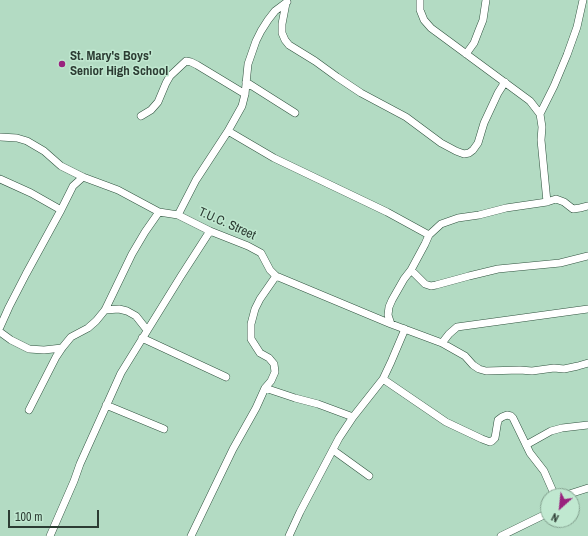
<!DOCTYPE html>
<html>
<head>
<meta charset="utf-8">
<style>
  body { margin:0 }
  #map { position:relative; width:588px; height:536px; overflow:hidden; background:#b3dbc3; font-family:"Archivo Narrow",sans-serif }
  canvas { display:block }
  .north { position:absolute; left:540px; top:488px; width:40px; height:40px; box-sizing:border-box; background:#c0e8d0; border:1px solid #85a391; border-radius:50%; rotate:207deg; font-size:11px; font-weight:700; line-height:16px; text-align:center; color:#2c3c33 }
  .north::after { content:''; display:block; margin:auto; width:14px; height:18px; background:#99237e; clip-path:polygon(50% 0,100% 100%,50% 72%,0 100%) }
  .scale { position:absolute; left:8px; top:510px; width:91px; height:18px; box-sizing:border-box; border:2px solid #2c3c33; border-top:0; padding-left:5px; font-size:12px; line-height:14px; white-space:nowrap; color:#2c3c33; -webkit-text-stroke:3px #c0e8d0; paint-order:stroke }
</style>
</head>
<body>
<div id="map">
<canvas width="588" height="536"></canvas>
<div class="north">N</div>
<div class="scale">100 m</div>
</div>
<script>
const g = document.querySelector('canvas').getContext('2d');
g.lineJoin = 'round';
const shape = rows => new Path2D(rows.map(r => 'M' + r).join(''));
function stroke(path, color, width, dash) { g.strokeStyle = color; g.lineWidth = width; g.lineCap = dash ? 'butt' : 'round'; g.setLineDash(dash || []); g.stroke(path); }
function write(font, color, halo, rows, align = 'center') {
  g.font = font + ' "Archivo Narrow",sans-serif'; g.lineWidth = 3; g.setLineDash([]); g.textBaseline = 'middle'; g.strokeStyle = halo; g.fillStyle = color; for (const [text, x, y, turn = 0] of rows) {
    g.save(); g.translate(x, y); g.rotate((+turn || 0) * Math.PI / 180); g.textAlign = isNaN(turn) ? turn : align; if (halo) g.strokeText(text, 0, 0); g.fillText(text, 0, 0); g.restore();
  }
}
const minor = shape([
  [420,0,420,10,424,20,431,28,530,101,540,114,542,127,541,140,547,202],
  [286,3,282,24,282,33,285,40,289,45,315,61,337,77,361,93,406,117,441,143,456,151,464,154,469,153,473,150,478,143,484,123,498,93,505,82],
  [466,54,474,43,479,30,483,20,486,0],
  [246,82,295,113],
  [540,114,554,86,567,55,577,27,583,0],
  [141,116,151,110,158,102,166,83,170,76,186,61,191,62,197,65,245,94],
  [228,131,274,158,387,212,429,235],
  [0,137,17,138,27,141,44,151,61,166,83,177,118,190,159,212,178,215,210,231,248,246,261,253,270,270,276,276,260,299,255,309,251,324,251,339,260,353,269,358,274,364,275,372,271,381,265,388,256,408,233,449,191,536],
  [0,179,31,193,61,210],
  [178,215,196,180,228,131,242,106,245,94,248,64,256,41,261,31,268,20,275,11,287,2],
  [411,270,425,284,431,286,436,285,469,276,498,269,560,263,588,256],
  [276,276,391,324,442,343],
  [588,309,457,327,449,334,442,343,465,356,473,365,479,369,486,371,520,370,532,371,554,368,564,369,578,366,588,363],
  [105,310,119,309,127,311,136,316,147,330],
  [391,324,388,315,389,307,392,300,404,279,411,270,425,244,429,235,441,224,458,218,479,215,506,208,547,202,556,199,564,202,573,209,580,208,588,206],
  [0,327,9,307,26,274,61,210,73,186,83,177],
  [0,332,11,340,29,349,44,350,62,348],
  [142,338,226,377],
  [383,379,446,422,482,439,490,442,492,441,495,438,498,420,502,417,507,415,511,416,513,418,530,453,544,471,555,496],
  [265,388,295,398,318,404,353,417],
  [106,405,164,429],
  [29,410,56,357,62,348,71,337,88,328,96,321,105,310,132,254,145,232,159,212],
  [526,445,551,431,562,428,588,425],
  [333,450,369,476],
  [563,496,588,488],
  [50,536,74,481,80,464,121,373,181,276,210,231],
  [289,536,300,512,339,438,353,417,383,379,391,362,405,329],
  [501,536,548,513]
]);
const markers = [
  [62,64,4,"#99237e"]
];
const poiNames = [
  ["St. Mary's Boys'",70,57],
  ["Senior High School",70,72]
];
const streetNames = [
  ["T.U.C. Street",227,224,24]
];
stroke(minor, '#30533f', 8);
stroke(minor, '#fff', 7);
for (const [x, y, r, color] of markers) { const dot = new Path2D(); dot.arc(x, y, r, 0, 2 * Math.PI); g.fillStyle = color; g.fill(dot); stroke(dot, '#c0e8d0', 1.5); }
write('bold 13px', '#2c3c33', '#c0e8d0', poiNames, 'left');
write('13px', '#2c3c33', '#c0e8d0', streetNames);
</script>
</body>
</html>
